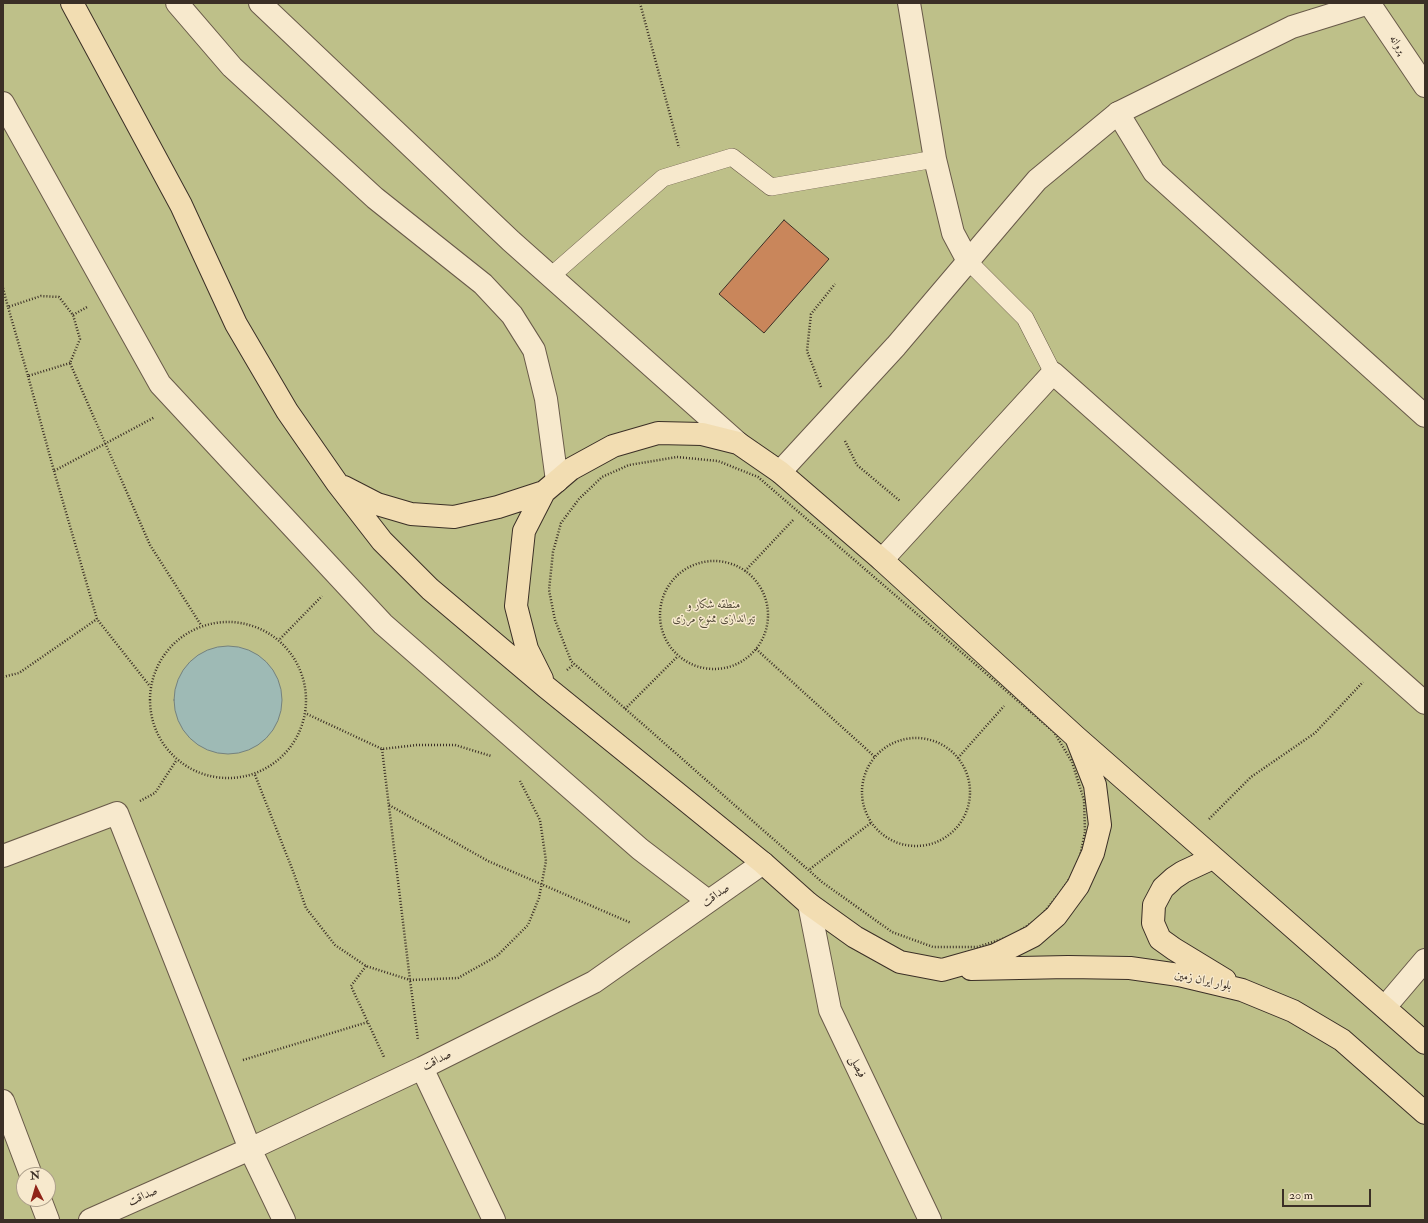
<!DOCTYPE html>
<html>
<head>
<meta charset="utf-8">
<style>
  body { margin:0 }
  #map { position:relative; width:1428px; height:1223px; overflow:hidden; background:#f2ddb2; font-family:"IM FELL Double Pica",serif }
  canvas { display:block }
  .frame { position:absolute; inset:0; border:4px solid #3b2f26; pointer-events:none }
  .north { position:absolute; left:16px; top:1167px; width:40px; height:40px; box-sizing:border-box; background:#f7e9cd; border:1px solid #ac9f8a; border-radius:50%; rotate:355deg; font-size:11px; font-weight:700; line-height:16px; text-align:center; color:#3b2f26 }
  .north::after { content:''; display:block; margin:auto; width:14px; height:18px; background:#8f2418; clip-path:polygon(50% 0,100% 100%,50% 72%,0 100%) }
  .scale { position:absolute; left:1282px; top:1189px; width:89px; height:18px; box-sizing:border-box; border:2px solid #3b2f26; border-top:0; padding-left:5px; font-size:12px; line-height:14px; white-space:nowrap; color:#3b2f26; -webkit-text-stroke:3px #f7e9cd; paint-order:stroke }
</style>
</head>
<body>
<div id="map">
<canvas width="1428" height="1223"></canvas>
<div class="frame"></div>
<div class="north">N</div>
<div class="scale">20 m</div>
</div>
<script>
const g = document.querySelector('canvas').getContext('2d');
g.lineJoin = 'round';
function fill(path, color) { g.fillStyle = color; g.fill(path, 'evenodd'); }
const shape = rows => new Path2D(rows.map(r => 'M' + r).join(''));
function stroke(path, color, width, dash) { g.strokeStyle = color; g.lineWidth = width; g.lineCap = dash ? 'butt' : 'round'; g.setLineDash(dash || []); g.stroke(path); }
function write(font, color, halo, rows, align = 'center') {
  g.font = font + ' "IM FELL Double Pica",Amiri,serif'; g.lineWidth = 3; g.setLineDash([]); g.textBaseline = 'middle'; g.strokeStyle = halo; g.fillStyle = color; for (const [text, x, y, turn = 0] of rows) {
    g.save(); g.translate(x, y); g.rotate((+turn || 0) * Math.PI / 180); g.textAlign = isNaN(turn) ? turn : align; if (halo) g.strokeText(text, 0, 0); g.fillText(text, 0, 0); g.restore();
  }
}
const green = shape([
  [3,3,1425,3,1425,1220,3,1220],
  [24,1175,48,1175,48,1199,24,1199]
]);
const water = shape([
  '174 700a54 54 0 1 1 108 0a54 54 0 1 1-108 0Z'
]);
const building = shape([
  [784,220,829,259,764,333,719,294,784,220]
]);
const path = shape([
  [640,3,679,148],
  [3,288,8,307],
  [73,315,87,307],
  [70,363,28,376,8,307,41,296,59,297,73,315,80,339,70,363,150,545,201,625],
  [28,376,54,471,155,417],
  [821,387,807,351,811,314,835,284],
  [845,441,857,465,900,501],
  [677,457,718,461,758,477,1054,732,1072,762,1084,800,1085,832,1078,866,1060,893,1039,918,1012,936,977,947,933,947,892,932,822,882,571,661,555,620,549,590,553,552,561,523,579,499,602,477,629,465,677,457],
  [54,471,97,619,149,685],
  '660 615a54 54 0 1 1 108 0a54 54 0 1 1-108 0Z',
  [745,571,794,519],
  '150 700a78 78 0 1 1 156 0a78 78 0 1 1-156 0Z',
  [280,639,322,596],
  [756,649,875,757],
  [567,670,574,664],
  [3,677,19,673,97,619],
  [625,709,678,656],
  [307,714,382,749,417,745,455,745,491,756],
  '862 792a54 54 0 1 1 108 0a54 54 0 1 1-108 0Z',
  [382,749,410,980,418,1040],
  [958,758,1004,706],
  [255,775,293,871,306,908,335,945,366,966,410,980,458,978,497,956,528,925,539,898,546,861,540,820,520,781],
  [140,801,155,793,176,761],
  [389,805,488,861,631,923],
  [1209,819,1251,777,1315,733,1363,682],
  [810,869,872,822],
  [366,966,351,986,384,1057],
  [243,1060,368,1022]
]);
const service = shape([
  [968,261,1025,318,1053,373],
  [551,276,663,178,732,157,771,187,935,159]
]);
const minor = shape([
  [909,3,935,159,953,233,968,261],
  [1369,3,1425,86],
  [3,103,160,384,383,624,640,849,708,901],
  [1118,113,1154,172,1425,416],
  [882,560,1053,373,1425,703],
  [3,856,117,813,250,1149,284,1220],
  [809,904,830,1010,930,1220],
  [1385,1007,1425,960],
  [422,1068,494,1220],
  [3,1101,31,1175],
  [40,1199,48,1220],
  [90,1220,250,1149,422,1068,594,982,763,863]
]);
const tertiary = shape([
  [177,3,232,67,375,198,483,284,512,315,534,350,546,399,557,481],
  [260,3,511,241,738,443],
  [780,472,896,346,1037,180,1118,113,1292,27,1369,3]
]);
const primary = shape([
  [72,3,181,205,236,324,287,411,337,483,382,541,430,589,546,687,763,863,809,904,855,937,900,962,942,970,995,955,1033,936,1056,916,1078,886,1093,853,1100,825,1095,785,1076,737],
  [344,487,377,504,411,514,454,517,498,507,544,492,571,469,613,446,658,433,702,434,738,443,780,472,882,560,1076,737,1425,1043],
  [542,679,527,649,516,606,524,531,544,492],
  [1213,858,1183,872,1174,878,1163,888,1154,905,1153,923,1160,939,1174,949,1225,980],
  [971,969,1068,967,1130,968,1179,975,1242,990,1293,1011,1342,1040,1425,1113]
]);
const streetNames = [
  ["پروانه",1397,45,56],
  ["صداقت",716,896,-35],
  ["بلوار ایران زمین",1203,981,12],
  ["صداقت",437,1061,-27],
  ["فیصلی",857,1067,64],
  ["صداقت",143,1197,-24]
];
const parkNames = [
  ["منطقه شکار و",714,605],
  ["تیراندازی ممنوع مرزی",714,619]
];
fill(green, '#bec089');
fill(water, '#9ebab5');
stroke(water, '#76827c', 1);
fill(building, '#c9865b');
stroke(building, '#3b2f26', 1);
stroke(service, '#695a49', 18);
stroke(minor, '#695a49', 24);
stroke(tertiary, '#695a49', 24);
stroke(primary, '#3b2f26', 24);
stroke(path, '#3b2f26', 2.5, [1, 2]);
stroke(service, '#f7e9cd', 17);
stroke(minor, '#f7e9cd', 22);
stroke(tertiary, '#f7e9cd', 22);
stroke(primary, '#f2ddb2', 22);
write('12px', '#3b2f26', '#f7e9cd', streetNames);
write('italic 12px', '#554c3a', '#f7e9cd', parkNames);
</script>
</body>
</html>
